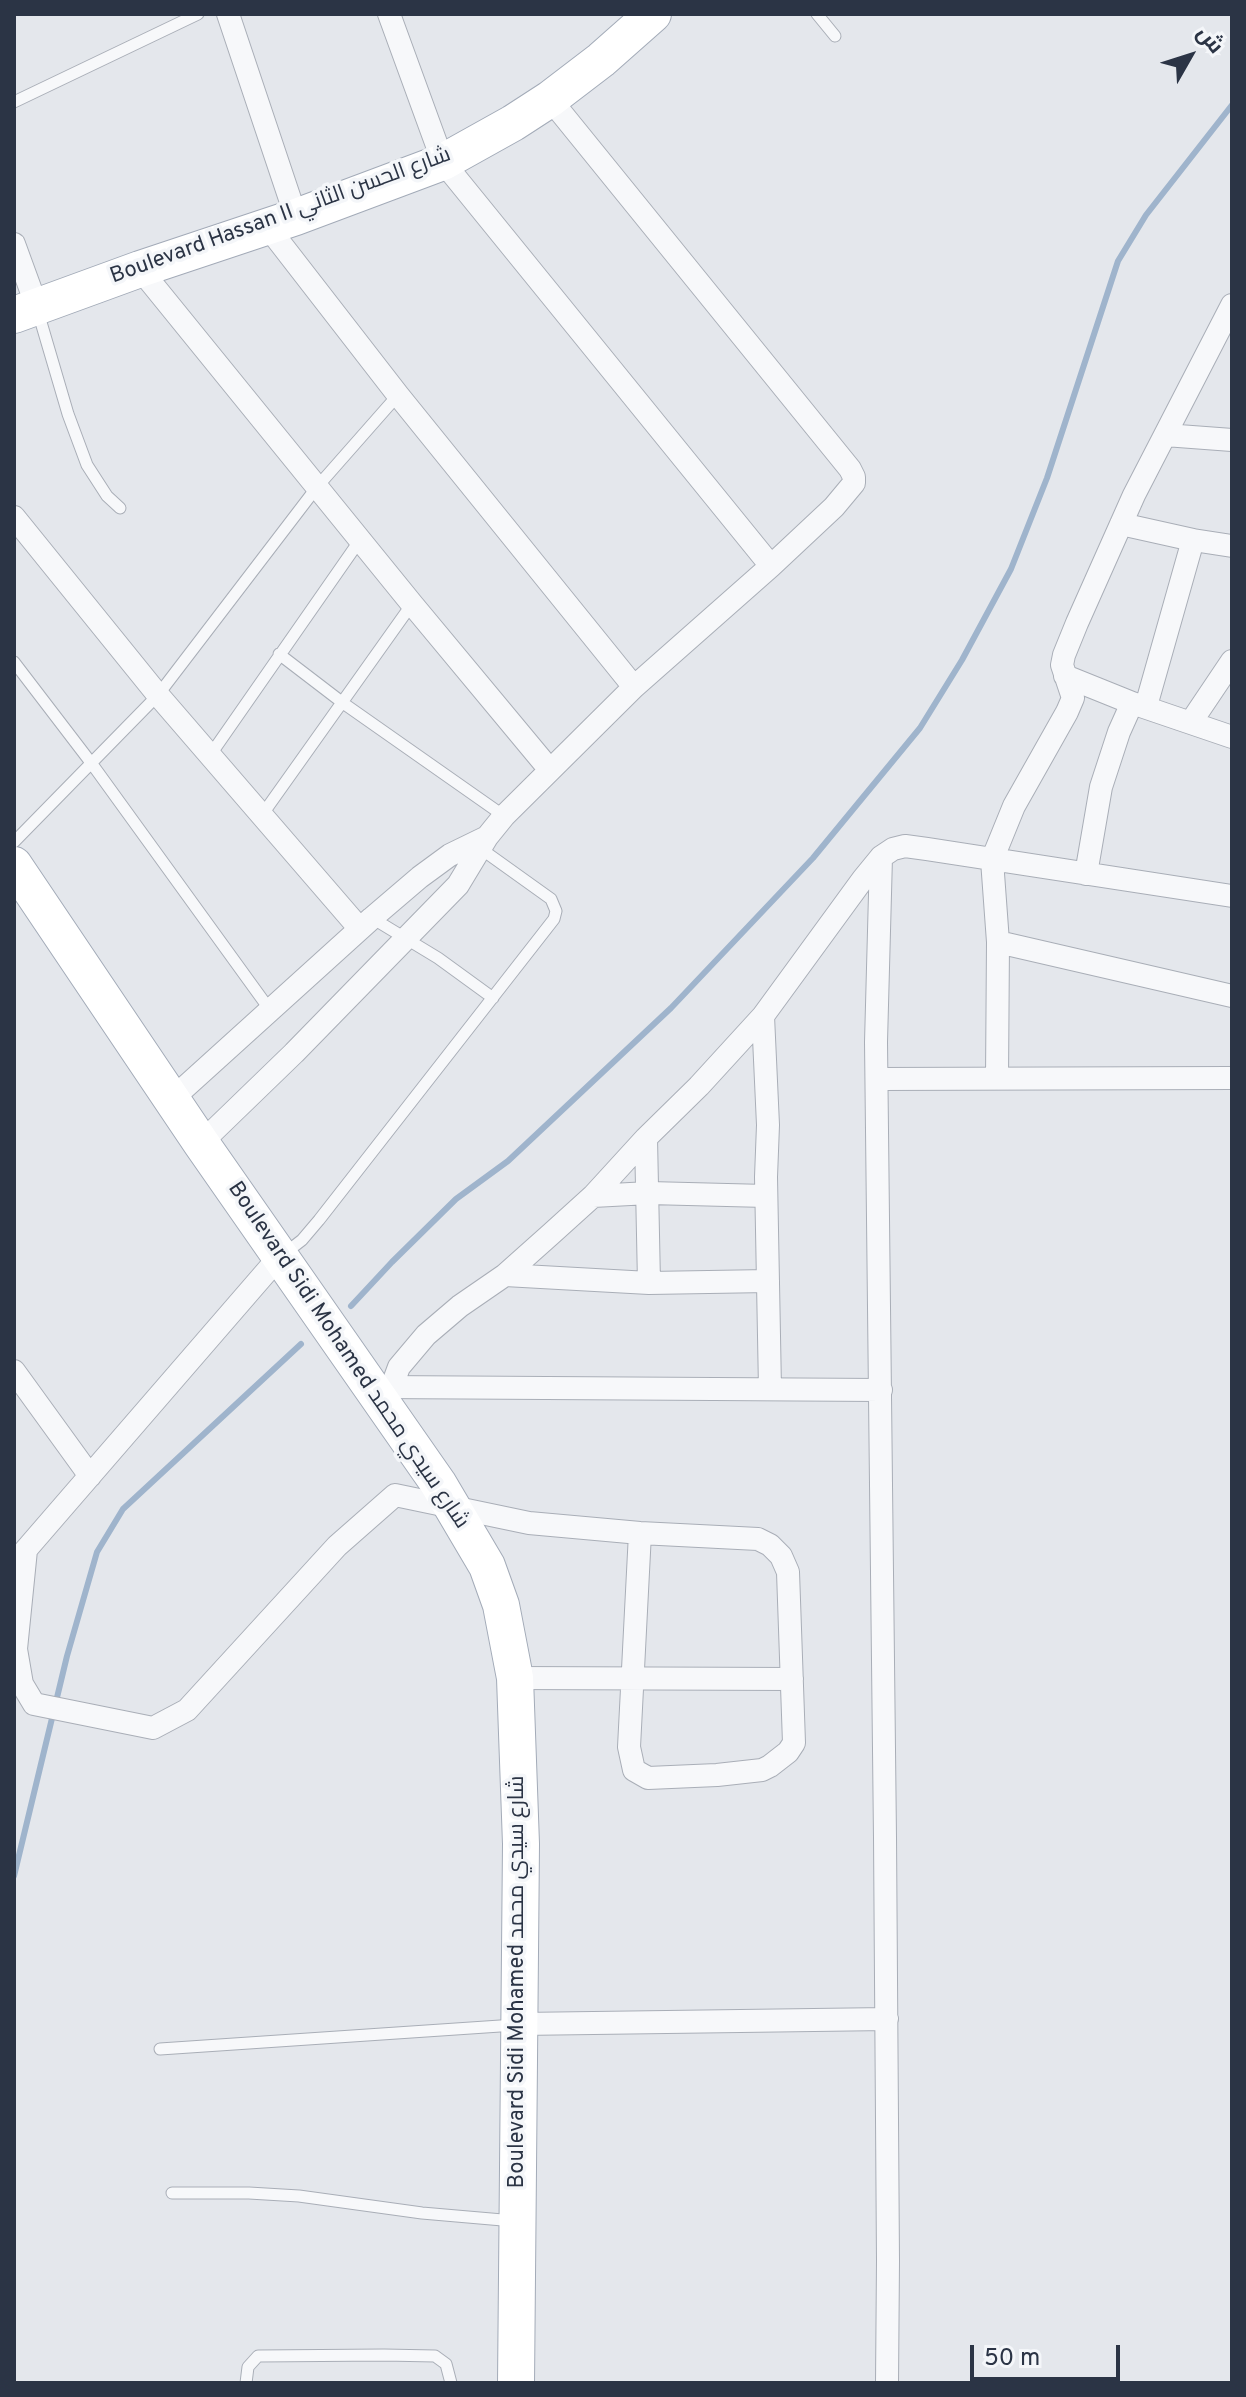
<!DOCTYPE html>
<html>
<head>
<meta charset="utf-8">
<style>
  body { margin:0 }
  #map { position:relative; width:1246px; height:2397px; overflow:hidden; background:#e4e7ec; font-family:Overpass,Cairo,sans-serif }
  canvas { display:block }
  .frame { position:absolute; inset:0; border:16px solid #2b3445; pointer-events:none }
  .north { position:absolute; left:1150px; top:16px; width:80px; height:80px; -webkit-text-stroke:6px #f4f6f9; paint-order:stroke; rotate:51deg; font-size:22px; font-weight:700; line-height:32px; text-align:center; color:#2b3445 }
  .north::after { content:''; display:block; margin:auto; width:28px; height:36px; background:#2b3445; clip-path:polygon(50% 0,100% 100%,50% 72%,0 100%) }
  .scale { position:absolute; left:970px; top:2345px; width:150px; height:36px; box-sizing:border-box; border:4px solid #2b3445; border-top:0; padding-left:10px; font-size:24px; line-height:28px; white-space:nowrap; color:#2b3445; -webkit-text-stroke:6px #f4f6f9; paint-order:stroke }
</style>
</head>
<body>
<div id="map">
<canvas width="1246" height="2397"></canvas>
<div class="frame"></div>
<div class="north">ش</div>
<div class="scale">50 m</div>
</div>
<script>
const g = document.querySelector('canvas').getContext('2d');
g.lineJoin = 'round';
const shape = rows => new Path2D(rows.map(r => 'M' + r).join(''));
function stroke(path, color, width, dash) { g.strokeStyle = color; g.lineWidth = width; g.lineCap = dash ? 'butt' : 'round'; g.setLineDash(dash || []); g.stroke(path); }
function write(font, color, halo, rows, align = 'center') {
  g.font = font + ' Overpass,Cairo,sans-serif'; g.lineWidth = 7; g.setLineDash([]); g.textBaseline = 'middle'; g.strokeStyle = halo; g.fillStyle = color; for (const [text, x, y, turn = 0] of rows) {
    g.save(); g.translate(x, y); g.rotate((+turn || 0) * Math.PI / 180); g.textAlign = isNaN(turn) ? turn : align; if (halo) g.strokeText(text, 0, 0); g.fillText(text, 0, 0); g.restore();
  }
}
const stream = shape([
  [351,1306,392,1262,456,1199,508,1161,671,1008,813,858,920,728,962,660,1011,569,1047,478,1118,261,1146,215,1232,105],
  [14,1876,67,1656,97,1552,123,1509,301,1344]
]);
const lane = shape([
  [817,14,835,36],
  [14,102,198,14],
  [38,312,68,414,87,465,107,496,120,508],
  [279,654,343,703,504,816],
  [14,662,92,764,270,1010],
  [211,754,360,540],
  [262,815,412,604],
  [14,842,158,695,317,487,398,395],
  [372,918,438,958,493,998],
  [284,1254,302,1240,319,1220,554,919,556,911,551,899,477,846],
  [160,2049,515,2025],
  [172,2193,249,2193,299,2196,422,2213,514,2221],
  [246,2383,248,2367,258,2356,384,2355,435,2356,446,2364,451,2383]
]);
const street = shape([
  [228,14,296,217],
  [389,14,443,162,771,566],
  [267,226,398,395,634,687],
  [14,244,37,307],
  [140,269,412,604,550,770],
  [1165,435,1232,440],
  [14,517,158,695,360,929],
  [1121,524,1193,540,1146,706],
  [1193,540,1232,546],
  [1065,676,1132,703],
  [1191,722,1232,661],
  [881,857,876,1042,885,1837,888,2261,887,2383],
  [1086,874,1101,787,1119,732,1132,703,1232,737],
  [998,942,1232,996],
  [763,1016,768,1125,766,1177,770,1389],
  [997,1078,998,942,992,860,1014,806,1067,712,1073,698,1062,665,1064,655,1077,623,1134,495,1232,305],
  [877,1079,1232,1078],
  [172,1099,372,918,420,877,450,855,487,837],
  [646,1138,649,1283,768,1281],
  [201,1143,294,1053,458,885,487,837,504,816,634,687,771,566,834,507,854,483,854,477,850,469,550,99],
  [593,1196,649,1193,766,1196],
  [505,1275,649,1283],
  [14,1371,90,1476],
  [392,1386,399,1367,426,1335,460,1306,505,1275,551,1234,593,1196,646,1138,699,1086,763,1016,863,879,881,857,893,849,905,846,927,849,1232,896],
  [379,1387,881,1390],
  [26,1550,16,1649,22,1684,34,1704,153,1728,187,1710,337,1546,395,1495,529,1523,640,1533,758,1539,770,1545,781,1556,788,1572,794,1743,788,1752,770,1766,762,1770,717,1775,648,1778,634,1770,629,1747,640,1533],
  [17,1560,280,1256],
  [515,1678,792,1679],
  [520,2024,887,2019]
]);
const primary = shape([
  [14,315,140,269,296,217,443,162,513,123,550,99,601,60,653,14],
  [14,865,201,1143,438,1483,487,1566,501,1605,515,1678,521,1844,516,2383]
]);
const streetNames = [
  ["Boulevard Hassan II شارع الحسن الثاني",281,217,-20],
  ["Boulevard Sidi Mohamed شارع سيدي محمد",347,1356,56],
  ["Boulevard Sidi Mohamed شارع سيدي محمد",519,1982,-90]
];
stroke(stream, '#9fb4cc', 6);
stroke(lane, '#a9aeb7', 13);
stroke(street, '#a9aeb7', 24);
stroke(primary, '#a3abb8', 38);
stroke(lane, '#f7f8fa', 11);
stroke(street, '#f7f8fa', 22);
stroke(primary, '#fff', 36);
write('22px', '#2b3445', '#f4f6f9', streetNames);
</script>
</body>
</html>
